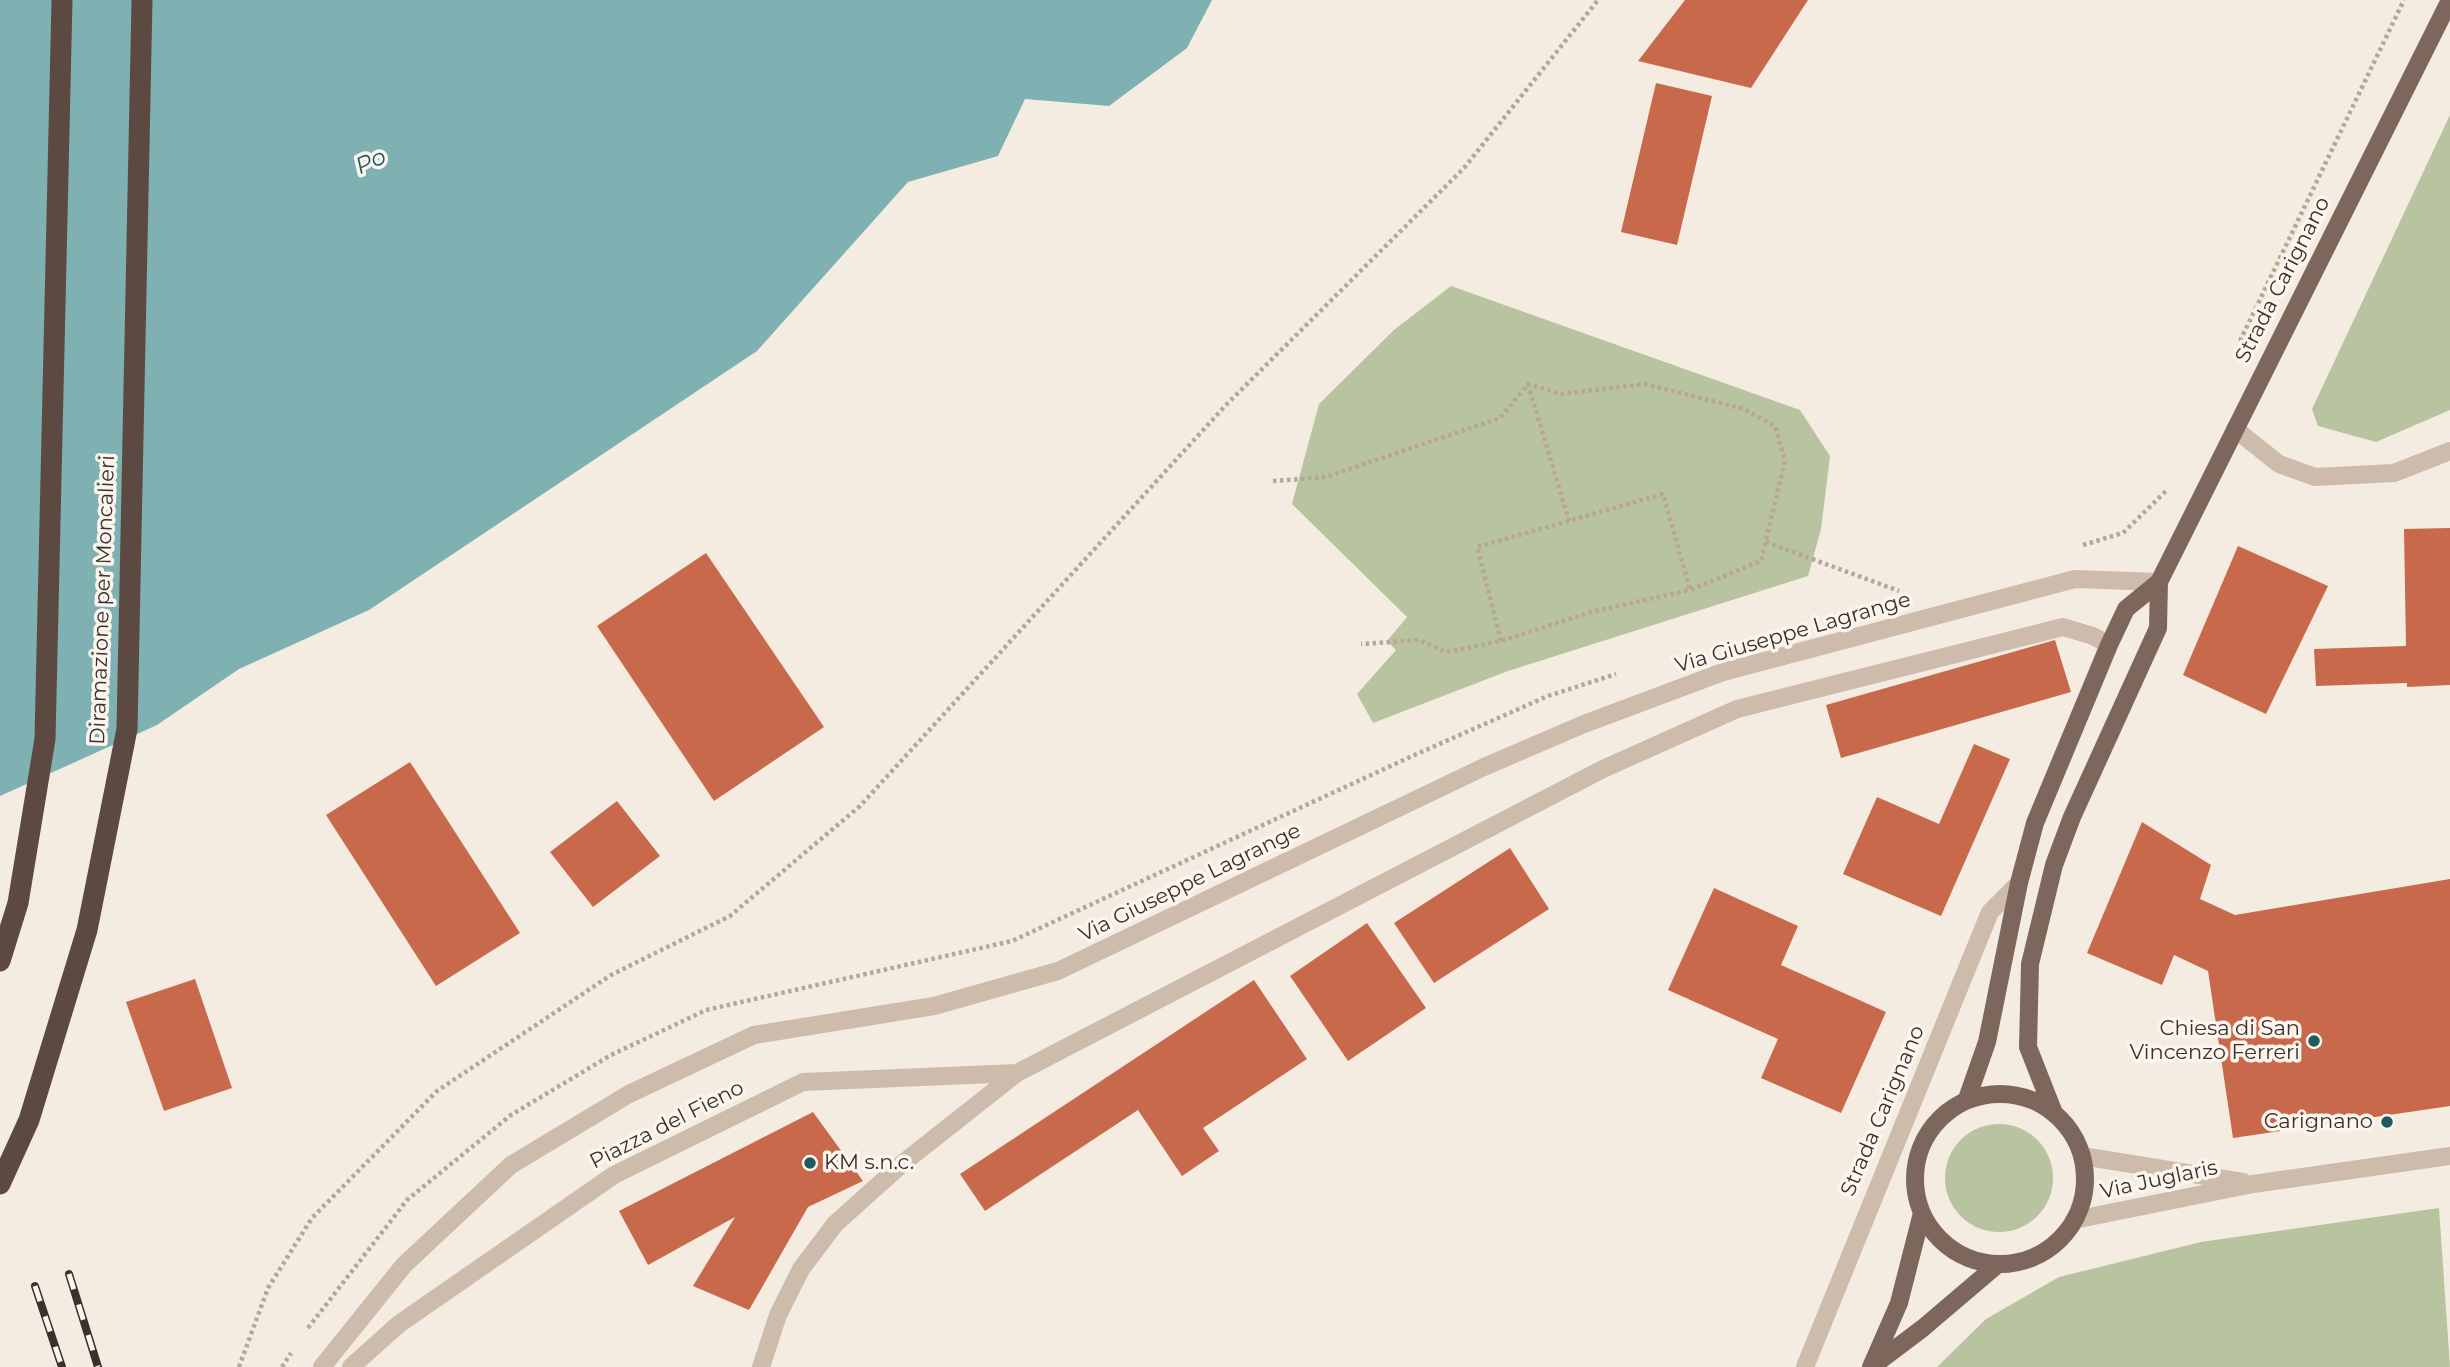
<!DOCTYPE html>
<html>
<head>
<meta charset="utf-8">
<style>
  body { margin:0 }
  canvas { display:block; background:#f4ebe1 }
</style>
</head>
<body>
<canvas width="2450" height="1367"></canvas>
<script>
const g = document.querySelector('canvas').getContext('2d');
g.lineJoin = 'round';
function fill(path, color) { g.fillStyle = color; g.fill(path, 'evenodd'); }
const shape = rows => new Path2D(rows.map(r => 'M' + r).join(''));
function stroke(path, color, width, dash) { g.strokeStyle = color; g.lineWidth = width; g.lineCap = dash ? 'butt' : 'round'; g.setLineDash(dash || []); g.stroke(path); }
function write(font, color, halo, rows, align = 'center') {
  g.font = font + ' Montserrat,sans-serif'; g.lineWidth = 7; g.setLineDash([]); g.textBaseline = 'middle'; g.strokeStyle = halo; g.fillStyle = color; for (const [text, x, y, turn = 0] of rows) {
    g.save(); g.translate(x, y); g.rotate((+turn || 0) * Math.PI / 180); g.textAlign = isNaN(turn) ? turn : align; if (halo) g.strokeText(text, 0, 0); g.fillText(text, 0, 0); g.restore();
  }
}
const green = shape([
  [2450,115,2450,410,2376,442,2318,426,2312,409],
  [1451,286,1800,410,1830,456,1821,529,1808,576,1508,671,1373,723,1357,694,1396,650,1387,641,1407,617,1292,504,1319,404,1394,330],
  '1945 1178a54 54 0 1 1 108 0a54 54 0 1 1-108 0Z',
  [2439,1208,2450,1367,1937,1367,1986,1319,2059,1277,2201,1242]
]);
const water = shape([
  [0,0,1212,0,1187,48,1109,106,1025,99,998,156,908,182,757,351,369,610,239,669,157,725,0,796]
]);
const building = shape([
  [1685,0,1808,0,1751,88,1638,61],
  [1656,83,1712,96,1677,245,1621,232],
  [2450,528,2450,685,2407,687,2407,683,2316,686,2314,649,2406,646,2404,529],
  [2238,546,2328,586,2266,714,2183,675],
  [706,553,824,727,714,801,597,626],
  [2055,640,2071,692,1841,758,1826,705],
  [1974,744,2010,759,1941,916,1843,874,1877,797,1939,824],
  [410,762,520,933,436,986,326,815],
  [617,801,660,856,593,907,550,852],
  [2142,822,2211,865,2200,899,2235,915,2450,879,2450,1106,2233,1138,2208,971,2174,955,2162,985,2087,953],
  [1510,848,1549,909,1434,983,1394,923],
  [1714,888,1798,926,1781,965,1886,1012,1841,1113,1761,1078,1778,1039,1668,990],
  [1367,923,1426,1008,1348,1061,1290,976],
  [195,979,232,1088,164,1111,126,1002],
  [1254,980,1307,1059,1203,1128,1219,1151,1182,1176,1138,1110,985,1211,960,1174],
  [813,1112,863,1181,808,1207,749,1310,693,1286,735,1217,648,1265,619,1211]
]);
const path = shape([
  [2240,341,2404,0],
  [1528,384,1569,521],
  [1273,481,1326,477,1500,418,1528,384,1561,394,1645,384,1744,409,1775,426,1785,461,1761,561,1690,590,1591,612,1501,641,1446,652,1419,640,1361,644],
  [1766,542,1899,591],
  [2083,545,2123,533,2167,490],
  [1501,641,1477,547,1663,494,1690,590],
  [308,1328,407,1200,511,1115,611,1055,706,1010,1012,941,1410,757,1548,696,1616,674],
  [239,1367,268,1288,312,1218,437,1091,611,975,730,916,860,806,1226,405,1464,168,1598,0],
  [282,1367,291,1353]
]);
const minor = shape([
  [2235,429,2279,464,2315,477,2394,473,2450,451],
  [2082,1156,2243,1182],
  [2074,1220,2253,1184,2450,1156],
  [322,1367,404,1265,511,1165,629,1094,754,1035,934,1006,1058,971,1484,767,1584,724,1723,672,2075,579,2159,582],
  [351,1367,399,1324,614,1175,803,1082,1017,1073],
  [761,1367,778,1315,801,1269,835,1224,903,1163,1017,1073,1603,769,1737,709,2063,627,2093,636,2109,645],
  [1805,1367,1990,912,2019,883]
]);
const major = shape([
  '1915 1179a85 85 0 1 1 170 0a85 85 0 1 1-170 0Z',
  [1967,1099,1987,1042,2019,883,2035,823,2109,645,2126,609,2159,582,2450,0],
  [2054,1113,2028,1047,2030,964,2054,865,2072,817,2158,628,2159,582],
  [1874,1365,1923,1328,1997,1265],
  [1871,1367,1899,1303,1922,1213]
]);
const highway = shape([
  [0,961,18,903,45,739,62,0]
]);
const rail = shape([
  [69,1274,98,1367],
  [35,1286,62,1367]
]);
const highwayBridge = shape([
  [0,1184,29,1120,87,930,127,729,142,0]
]);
const markers = [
  [2314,1041,7,"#1f5a5e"],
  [2387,1122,7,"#1f5a5e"],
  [810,1163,7,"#1f5a5e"]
];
const streetNames = [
  ["Strada Carignano",2283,280,-63],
  ["Diramazione per Moncalieri",103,600,-88],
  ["Via Giuseppe Lagrange",1793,633,-16],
  ["Via Giuseppe Lagrange",1190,883,-26],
  ["Strada Carignano",1883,1111,-67],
  ["Piazza del Fieno",667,1125,-27],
  ["Via Juglaris",2159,1180,-12]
];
const poiNames = [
  ["Chiesa di San",2300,1029],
  ["Vincenzo Ferreri",2300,1053],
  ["Carignano",2373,1122],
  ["KM s.n.c.",824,1163,"left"]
];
const waterNames = [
  ["Po",371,162,-24]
];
fill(green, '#b8c4a0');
fill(water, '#7fb0b2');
fill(building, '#c8694b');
stroke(path, '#b9a596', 4.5, [3.5, 3.5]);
stroke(minor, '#cdbbac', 18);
stroke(major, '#7d675c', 18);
stroke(highway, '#5c4a42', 21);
stroke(rail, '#3b302b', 8);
stroke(rail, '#fbf5ee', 5, [16]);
stroke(highwayBridge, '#5c4a42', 21);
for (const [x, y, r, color] of markers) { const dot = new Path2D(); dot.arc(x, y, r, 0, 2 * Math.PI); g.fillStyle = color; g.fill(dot); stroke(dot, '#fbf5ee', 2.5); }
write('21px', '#3b302b', '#fbf5ee', streetNames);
write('21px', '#3b302b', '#fbf5ee', poiNames, 'right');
write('italic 23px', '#1f5a5e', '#fbf5ee', waterNames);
</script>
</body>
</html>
